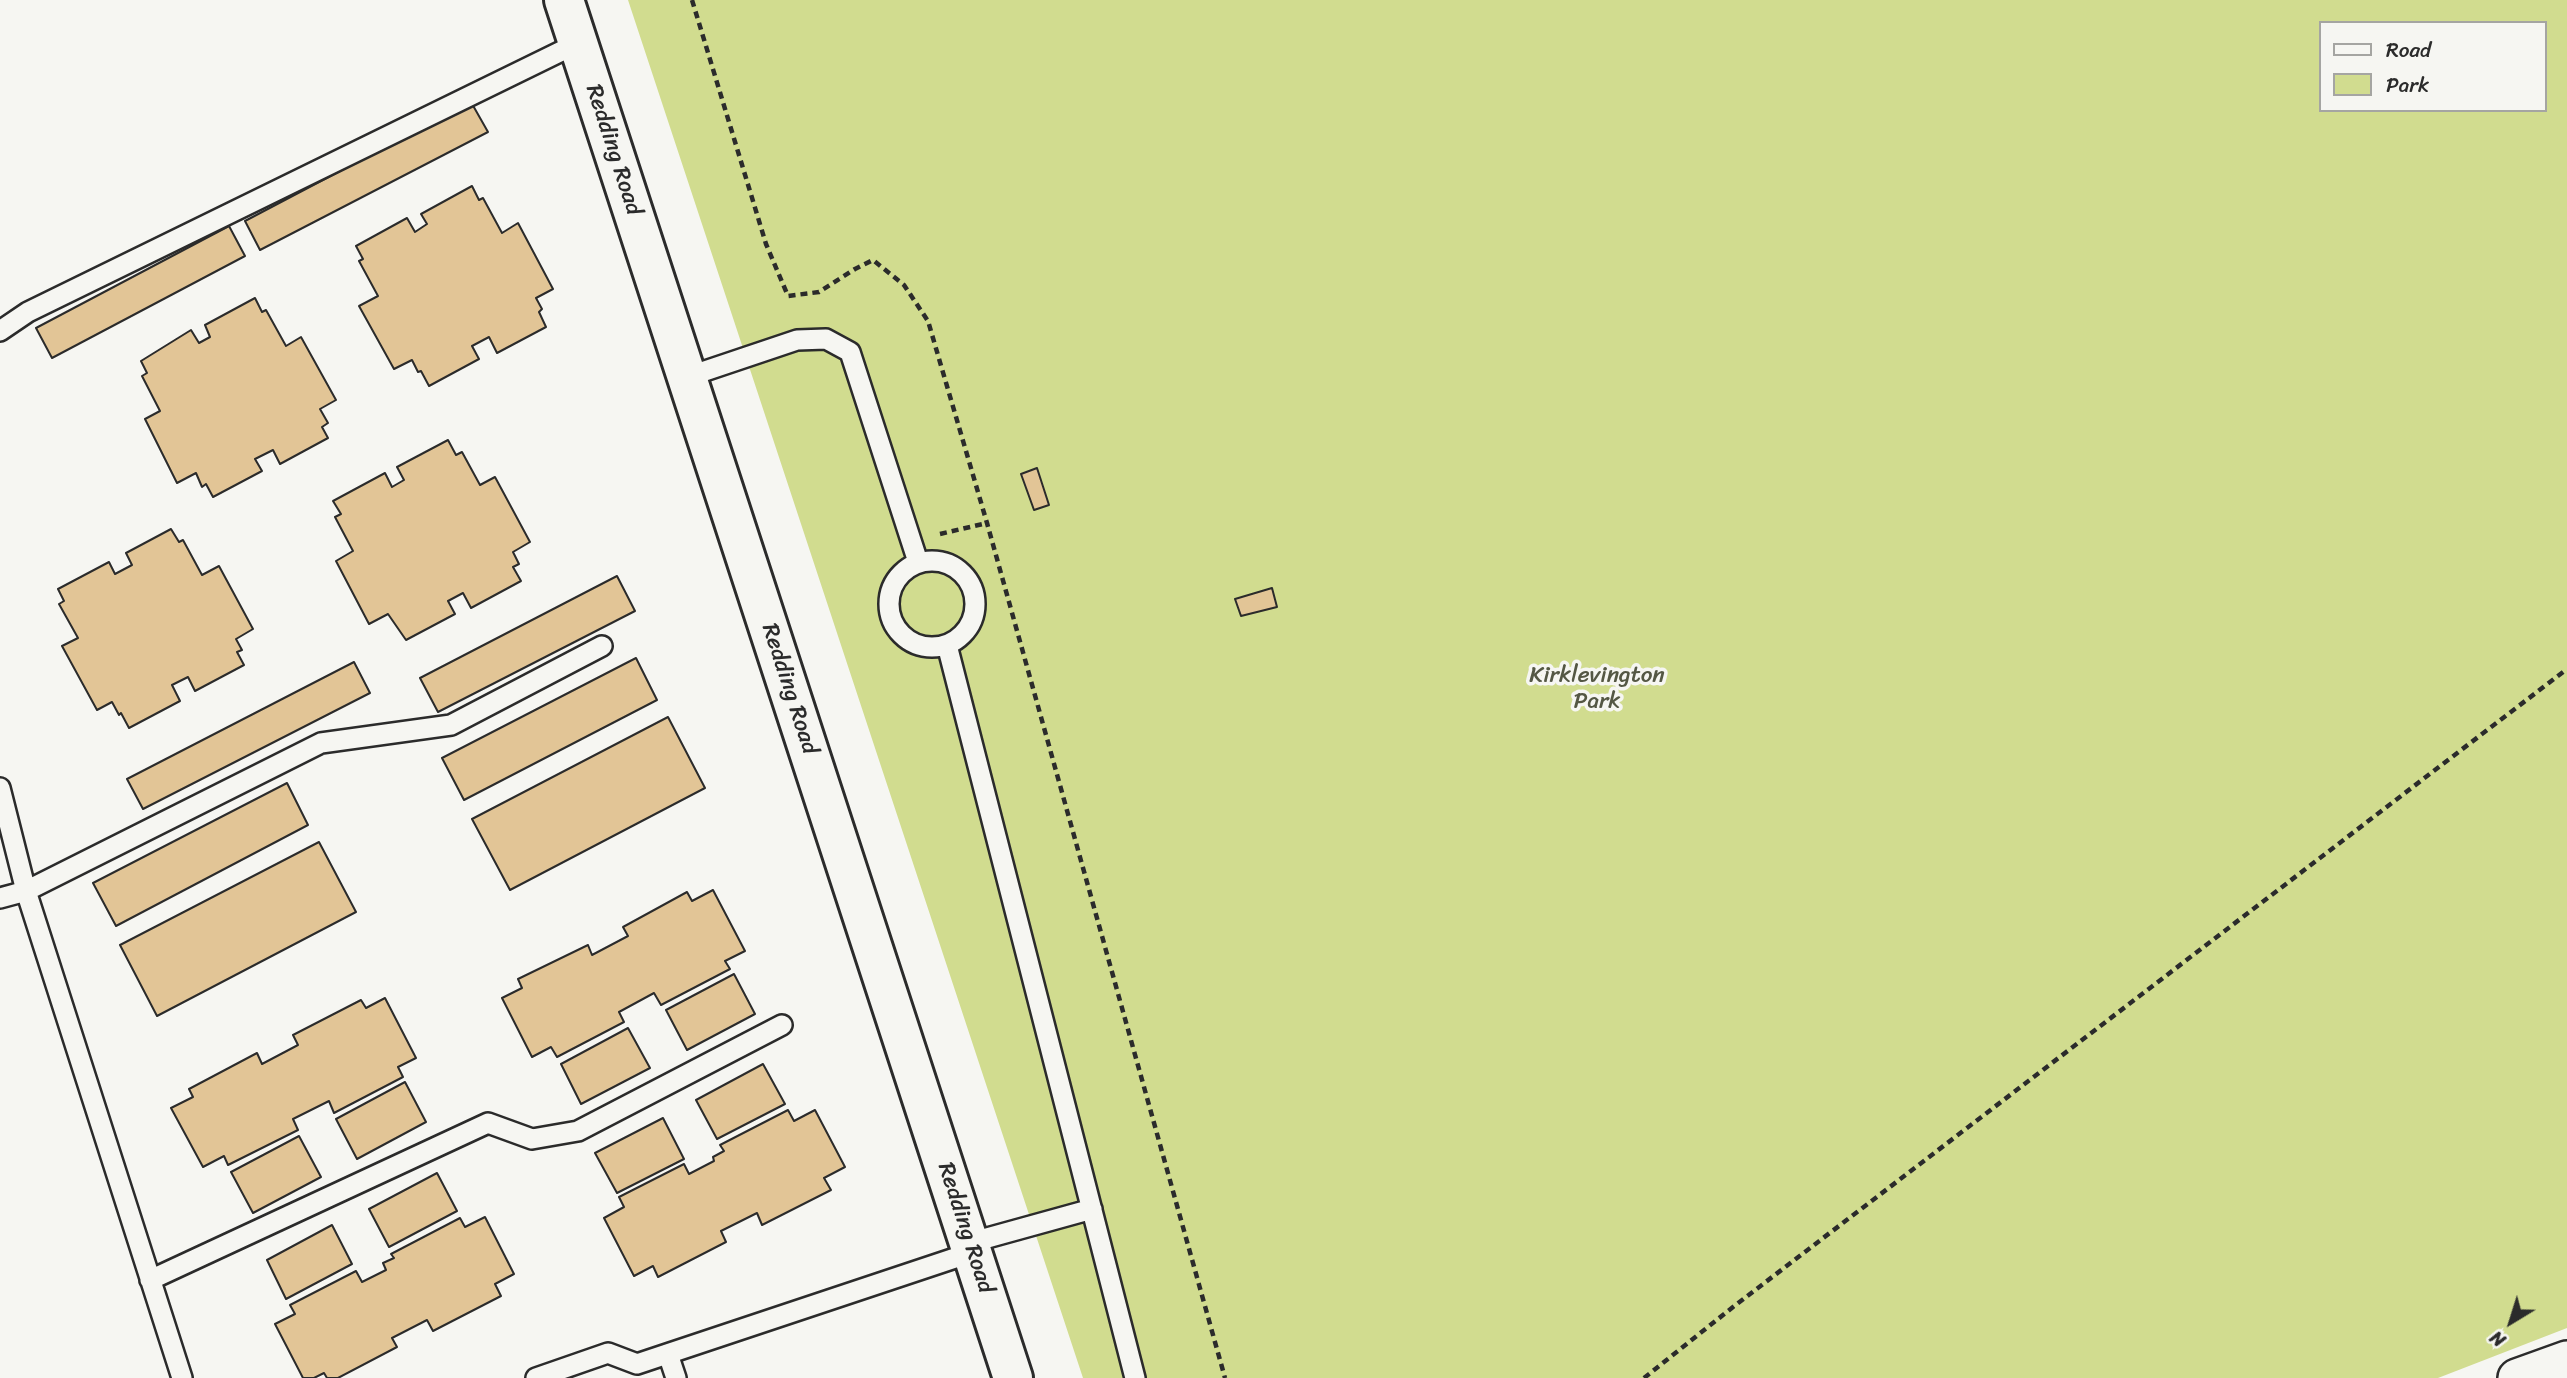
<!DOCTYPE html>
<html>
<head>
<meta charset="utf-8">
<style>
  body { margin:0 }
  #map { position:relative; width:2567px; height:1378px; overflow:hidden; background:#f6f6f2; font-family:Sriracha,sans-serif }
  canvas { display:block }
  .legend { position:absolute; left:2319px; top:21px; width:228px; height:91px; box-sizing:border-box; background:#f6f6f2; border:2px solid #a5a5a2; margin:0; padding:9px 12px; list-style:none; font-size:21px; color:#2b2b2b }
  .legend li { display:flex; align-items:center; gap:14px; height:35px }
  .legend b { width:35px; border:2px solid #a5a5a2 }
  .north { position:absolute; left:2476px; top:1287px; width:70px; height:70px; -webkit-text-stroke:5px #f6f6f2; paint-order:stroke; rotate:218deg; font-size:19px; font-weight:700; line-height:28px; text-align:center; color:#2b2b2b }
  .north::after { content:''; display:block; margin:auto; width:24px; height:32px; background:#2b2b2b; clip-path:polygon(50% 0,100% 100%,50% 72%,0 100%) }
</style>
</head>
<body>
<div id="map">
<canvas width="2567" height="1378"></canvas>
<ul class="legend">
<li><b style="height:9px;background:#f6f6f2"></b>Road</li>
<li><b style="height:19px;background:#d1dc8f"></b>Park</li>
</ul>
<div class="north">N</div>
</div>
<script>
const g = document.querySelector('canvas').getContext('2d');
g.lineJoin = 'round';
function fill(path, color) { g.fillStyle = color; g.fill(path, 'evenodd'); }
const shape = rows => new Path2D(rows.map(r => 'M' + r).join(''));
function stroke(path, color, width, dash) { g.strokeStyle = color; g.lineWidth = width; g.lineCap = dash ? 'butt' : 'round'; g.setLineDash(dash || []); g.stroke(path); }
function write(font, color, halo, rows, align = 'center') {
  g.font = font + ' Sriracha,sans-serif'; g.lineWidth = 7; g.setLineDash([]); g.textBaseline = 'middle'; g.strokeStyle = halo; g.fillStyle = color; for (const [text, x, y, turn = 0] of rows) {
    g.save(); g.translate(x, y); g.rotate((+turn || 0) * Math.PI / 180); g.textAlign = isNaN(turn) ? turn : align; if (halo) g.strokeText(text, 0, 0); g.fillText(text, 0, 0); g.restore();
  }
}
const green = shape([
  [628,0,2567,0,2567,1328,2438,1378,1083,1378],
  [2320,23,2544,23,2544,110,2320,110]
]);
const building = shape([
  [471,102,488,132,260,250,245,221,471,102],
  [472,186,479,200,483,198,502,233,518,223,553,289,536,298,542,309,539,312,546,327,497,353,489,337,472,346,479,359,429,386,421,371,418,372,412,360,394,369,359,306,378,296,359,261,363,259,356,246,407,218,415,232,427,224,421,214,472,186],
  [229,226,245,256,52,358,36,328,229,226],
  [255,298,262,312,266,310,286,346,301,337,336,400,320,409,328,423,322,427,328,438,280,464,273,450,255,459,262,471,213,497,206,484,202,487,196,473,177,483,145,419,160,411,142,376,147,373,141,361,191,330,199,343,210,337,205,325,255,298],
  [448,440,456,455,462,452,480,485,495,477,530,542,513,552,519,564,513,567,521,581,471,608,463,593,448,601,455,614,406,640,388,614,369,624,336,561,353,551,335,517,341,514,333,501,385,473,392,487,404,480,397,467,448,440],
  [1037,468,1049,505,1034,510,1021,474,1037,468],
  [171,529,179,542,183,540,202,575,219,566,253,629,236,639,242,650,237,652,244,665,195,691,188,677,172,685,180,701,129,728,121,713,119,715,112,702,97,710,62,646,78,638,59,604,64,601,58,589,109,562,115,574,132,565,126,553,171,529],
  [617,576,635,611,438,712,420,678,617,576],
  [1272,588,1277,607,1241,616,1235,599,1272,588],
  [636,658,657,700,464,800,442,758,636,658],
  [354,662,370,693,143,809,127,779,354,662],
  [668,717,705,788,510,890,472,819,668,717],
  [287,783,308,825,116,926,93,883,287,783],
  [319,842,356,912,157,1016,120,945,319,842],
  [713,890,745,951,725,961,730,969,661,1005,654,993,619,1012,624,1022,557,1057,551,1047,532,1057,502,998,522,988,518,979,588,945,592,955,628,936,623,927,687,892,692,901,713,890],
  [734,974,755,1014,687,1050,666,1010,734,974],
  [385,998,416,1058,398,1067,403,1077,334,1113,329,1101,293,1119,298,1130,228,1165,224,1156,203,1167,171,1108,193,1097,189,1089,257,1053,262,1064,298,1045,293,1035,361,1000,366,1008,385,998],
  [628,1028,650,1068,581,1104,561,1064,628,1028],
  [763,1064,785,1104,717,1139,696,1100,763,1064],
  [405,1082,426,1122,357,1159,336,1119,405,1082],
  [788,1110,794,1121,815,1110,845,1167,824,1178,831,1190,762,1225,757,1213,721,1231,726,1242,658,1277,653,1266,634,1276,604,1218,624,1207,619,1197,684,1164,689,1174,714,1161,713,1157,724,1151,720,1145,788,1110],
  [663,1118,684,1159,617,1193,595,1153,663,1118],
  [299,1136,321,1177,253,1213,231,1172,299,1136],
  [437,1173,457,1211,389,1247,369,1209,437,1173],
  [485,1217,514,1274,495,1284,501,1296,433,1331,427,1320,392,1338,397,1347,338,1378,327,1378,324,1373,314,1378,303,1378,275,1324,295,1314,290,1305,356,1271,362,1282,386,1270,383,1263,394,1258,391,1254,460,1218,465,1227,485,1217],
  [332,1225,352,1264,286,1299,267,1260,332,1225]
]);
const path = shape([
  [692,0,766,244,788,296,819,292,855,269,873,260,904,285,928,321,987,523,1225,1378],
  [940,534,987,523],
  [1644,1378,1733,1307,2567,669]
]);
const lane = shape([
  [0,331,28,312,578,43],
  [687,377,797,340,826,339,850,352,918,562],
  '889 604a43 43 0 1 1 86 0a43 43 0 1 1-86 0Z',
  [947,645,1135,1378],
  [0,788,26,891,0,898],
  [969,1243,1092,1209],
  [150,1280,488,1123,532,1139,578,1131,782,1025],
  [668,1354,676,1378],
  [182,1378,26,891,321,743,451,725,602,646],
  [536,1378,608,1353,637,1364,973,1252]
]);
const street = shape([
  [2517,1378,2567,1360]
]);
const secondary = shape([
  [564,0,1013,1378]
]);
const streetNames = [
  ["Redding Road",613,150,72],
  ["Redding Road",789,689,72],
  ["Redding Road",965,1228,72]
];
const parkNames = [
  ["Kirklevington",1597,676],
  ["Park",1597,702]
];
fill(green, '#d1dc8f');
fill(building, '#e2c596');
stroke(building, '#2b2b2b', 2);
stroke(lane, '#2b2b2b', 24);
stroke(street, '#2b2b2b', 42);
stroke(secondary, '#2b2b2b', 44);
stroke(path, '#2b2b2b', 4.5, [7, 5]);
stroke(lane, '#f6f6f2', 19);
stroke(street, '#f6f6f2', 37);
stroke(secondary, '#f6f6f2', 38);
write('23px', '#2b2b2b', '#f6f6f2', streetNames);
write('23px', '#545744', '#f6f6f2', parkNames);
</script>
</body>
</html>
